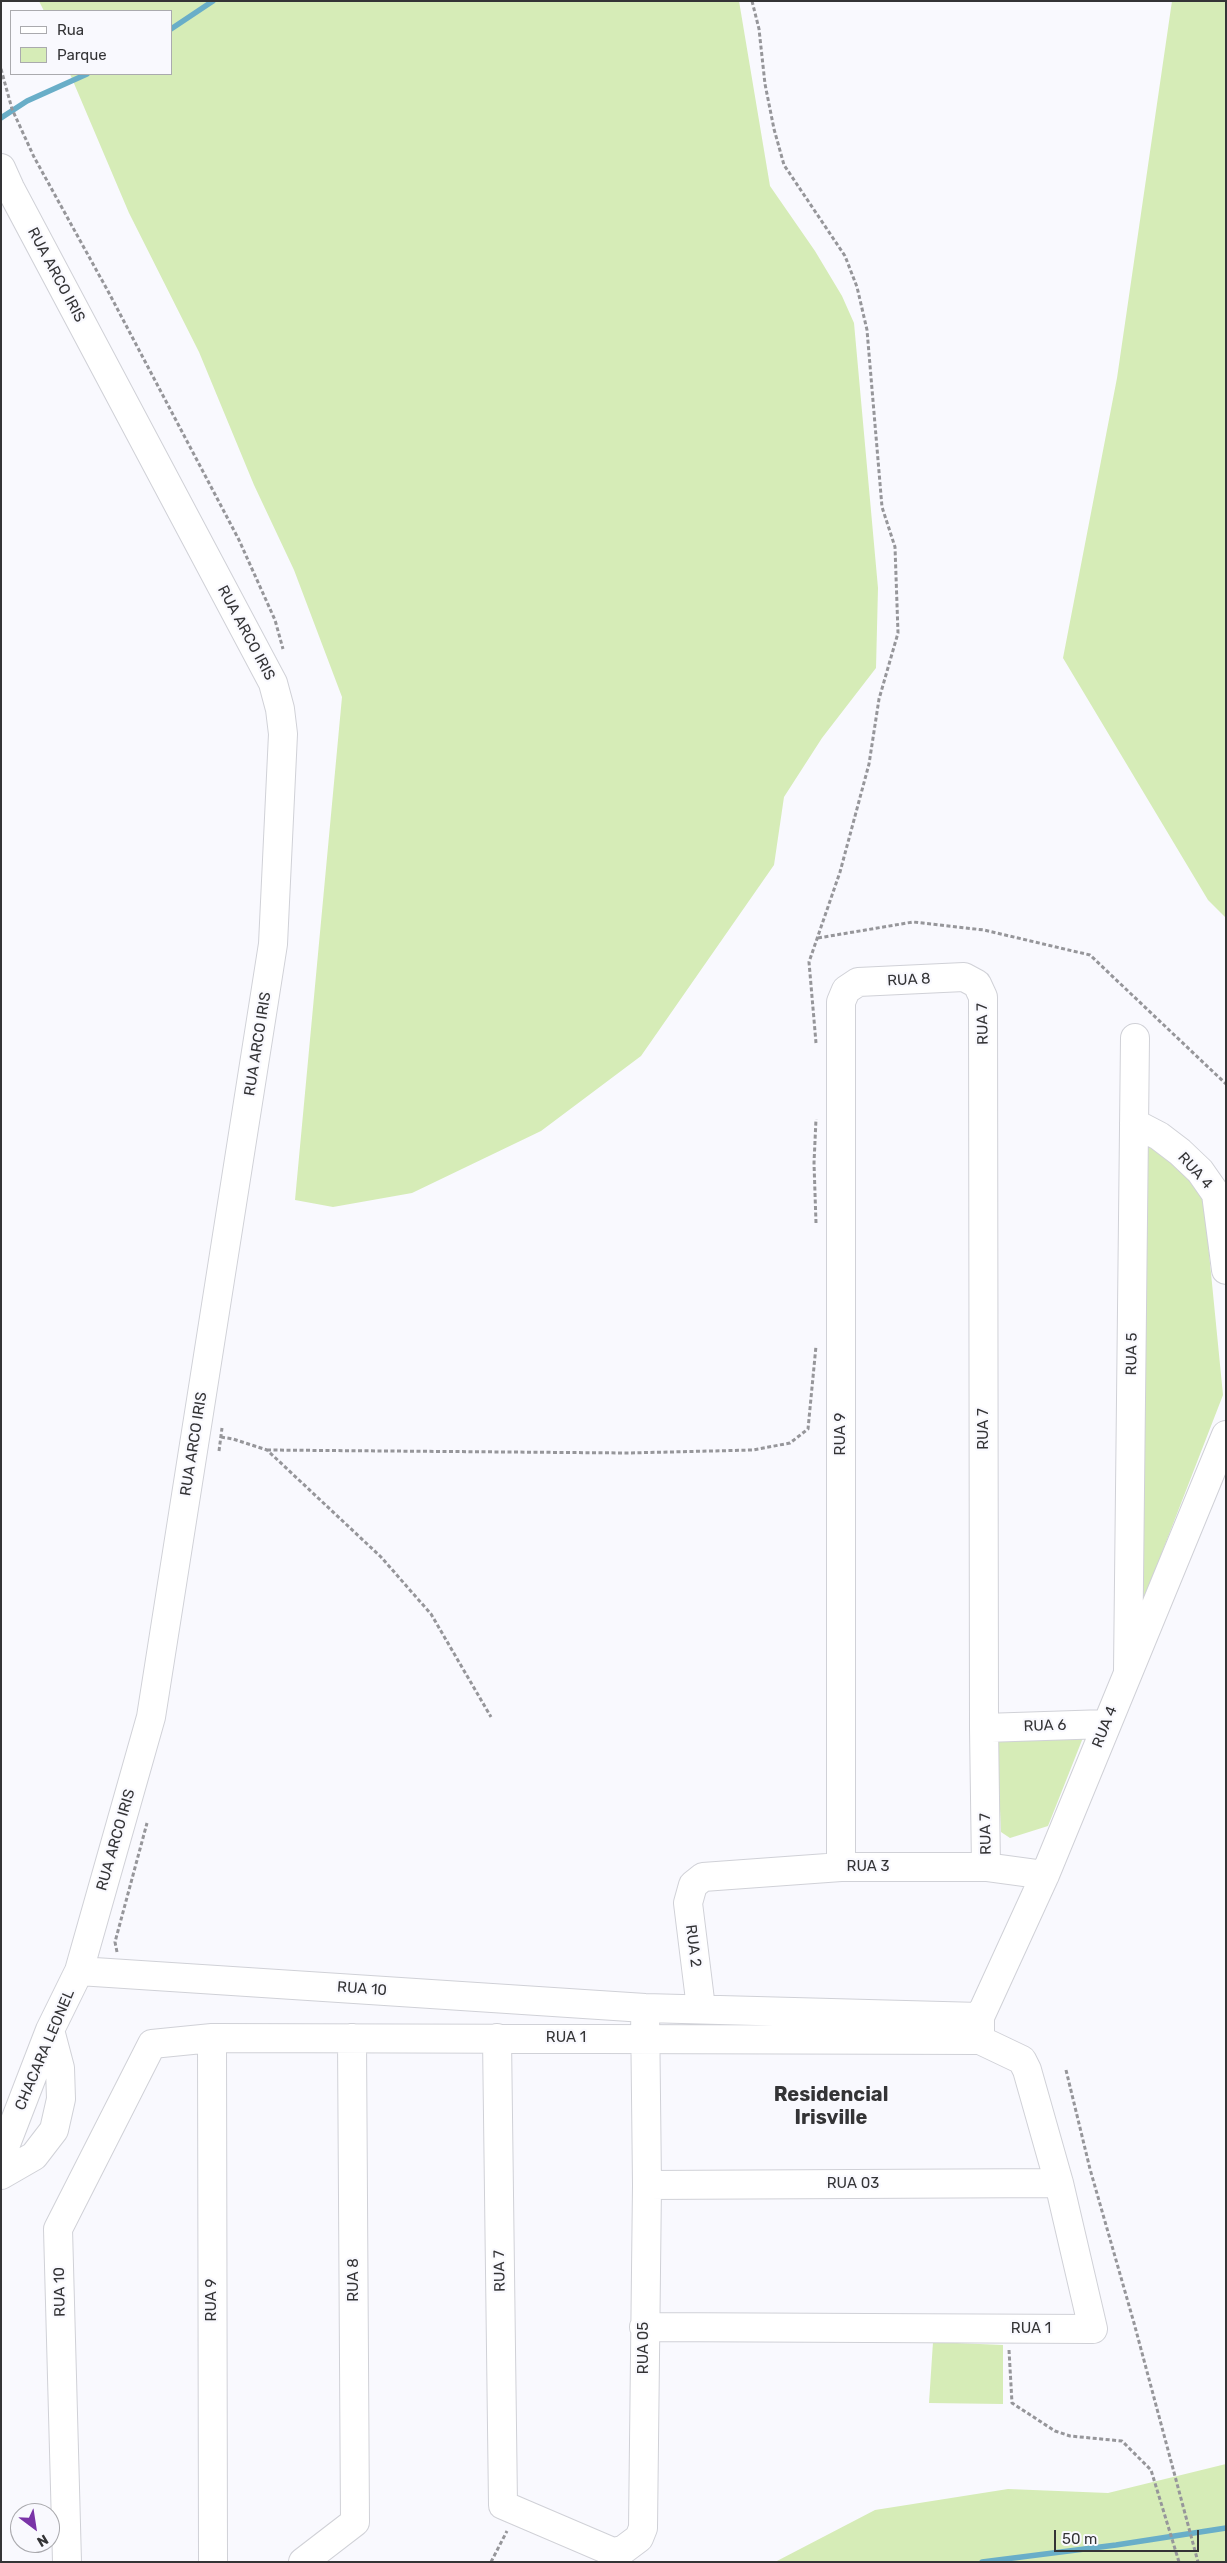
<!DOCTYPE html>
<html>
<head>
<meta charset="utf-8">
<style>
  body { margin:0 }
  #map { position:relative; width:1227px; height:2563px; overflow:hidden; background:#f9f9fe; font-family:Rubik,sans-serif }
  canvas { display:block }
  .frame { position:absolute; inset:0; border:2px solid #343436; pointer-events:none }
  .legend { position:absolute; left:10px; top:10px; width:162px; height:65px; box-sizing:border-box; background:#f9f9fe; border:1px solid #aaaaae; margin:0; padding:6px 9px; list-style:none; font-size:15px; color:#343436 }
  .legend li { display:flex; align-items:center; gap:10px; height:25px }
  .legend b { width:25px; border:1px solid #aaaaae }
  .north { position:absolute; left:10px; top:2503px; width:50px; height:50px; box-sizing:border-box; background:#f9f9fe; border:1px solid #aaaaae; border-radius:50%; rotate:149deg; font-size:14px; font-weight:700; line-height:20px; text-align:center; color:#343436 }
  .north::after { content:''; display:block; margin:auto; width:18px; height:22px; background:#7a34a7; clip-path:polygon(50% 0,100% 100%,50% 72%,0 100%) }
  .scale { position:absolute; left:1054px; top:2530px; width:145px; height:22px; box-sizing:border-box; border:2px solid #343436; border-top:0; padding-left:6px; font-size:15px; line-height:18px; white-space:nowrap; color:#343436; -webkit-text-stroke:4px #f9f9fe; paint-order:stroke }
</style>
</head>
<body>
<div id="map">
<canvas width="1227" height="2563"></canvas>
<div class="frame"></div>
<ul class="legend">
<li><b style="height:6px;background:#fff"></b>Rua</li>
<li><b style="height:14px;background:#d6ecb7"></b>Parque</li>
</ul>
<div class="north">N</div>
<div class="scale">50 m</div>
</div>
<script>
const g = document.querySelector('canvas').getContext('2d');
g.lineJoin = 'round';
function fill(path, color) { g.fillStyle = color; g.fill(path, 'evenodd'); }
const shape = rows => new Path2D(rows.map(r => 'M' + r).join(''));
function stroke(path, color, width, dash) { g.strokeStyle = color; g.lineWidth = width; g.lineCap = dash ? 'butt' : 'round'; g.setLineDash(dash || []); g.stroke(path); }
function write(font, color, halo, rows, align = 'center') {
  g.font = font + ' Rubik,sans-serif'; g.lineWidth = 4.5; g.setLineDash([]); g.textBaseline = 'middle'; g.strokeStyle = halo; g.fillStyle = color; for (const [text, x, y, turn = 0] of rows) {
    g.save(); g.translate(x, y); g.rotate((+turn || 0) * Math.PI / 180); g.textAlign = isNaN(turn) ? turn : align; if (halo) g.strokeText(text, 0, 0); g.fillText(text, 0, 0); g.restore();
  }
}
const green = shape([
  [39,1,739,1,770,186,815,251,842,296,854,323,878,588,876,668,822,738,784,797,774,865,641,1056,541,1131,412,1193,333,1207,295,1200,342,697,294,570,254,485,199,352,129,213,70,74,171,74,171,11,44,11],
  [1172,1,1226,1,1226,918,1208,900,1063,658,1117,378],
  [1148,1136,1203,1192,1223,1395,1142,1604,1141,1581],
  [996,1720,1090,1720,1048,1826,1010,1838,1001,1832],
  [933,2342,1003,2345,1003,2404,929,2403],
  [1226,2464,1226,2562,775,2562,875,2510,1008,2489,1108,2493]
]);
const stream = shape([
  [171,29,213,1],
  [1,118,27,101,87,74],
  [982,2562,1116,2545,1226,2528]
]);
const path = shape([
  [752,1,759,29,765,84,774,129,784,165,845,256,857,287,867,330,882,507,895,547,898,633,879,699,869,764,840,872,809,962,816,1043],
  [1,69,12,109,34,157,109,293,239,540,275,620,283,649],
  [818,938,913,922,984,930,1090,955,1226,1084],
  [816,1223,814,1163,816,1119],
  [221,1437,233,1439,267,1450,381,1557,431,1614,491,1717],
  [267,1450,628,1453,753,1450,790,1443,808,1429,816,1346],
  [219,1451,222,1428],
  [117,1952,115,1942,147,1823],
  [1066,2070,1090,2169,1134,2323,1198,2562],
  [1009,2350,1012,2403,1055,2431,1070,2436,1122,2441,1151,2470,1179,2562],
  [491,2562,507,2531]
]);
const minor = shape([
  [1,168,10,188,273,683,280,709,283,734,273,944,151,1717,79,1971,50,2030,1,2157],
  [1134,1123,1159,1136,1180,1152,1200,1171,1216,1194,1226,1270],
  [1128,1670,1135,1038],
  [984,1728,1106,1724],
  [841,1867,841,1002,846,990,858,982,964,977,977,984,983,997,984,1728,986,1867],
  [79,1971,645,2008,980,2017,980,2040],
  [701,2008,688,1903,693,1885,703,1877,841,1867,986,1867,1045,1875],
  [980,2017,1045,1875,1226,1435],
  [212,2038,213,2562],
  [497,2038,503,2505,613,2552,623,2550,639,2538,643,2528,647,2185,645,2008],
  [1,2175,34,2156,54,2130,61,2099,60,2068,50,2030],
  [647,2185,1059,2183],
  [67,2562,58,2229,152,2044,212,2038,980,2040,1022,2060,1027,2070,1059,2183,1093,2329,644,2327],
  [303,2562,355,2522,352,2038]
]);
const streetNames = [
  ["RUA ARCO IRIS",56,275,62],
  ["RUA ARCO IRIS",246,633,62],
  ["RUA 8",909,980,-3],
  ["RUA 7",983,1024,-91],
  ["RUA ARCO IRIS",258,1044,-81],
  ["RUA 4",1195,1171,48],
  ["RUA 5",1132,1354,-89],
  ["RUA 7",984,1429,-90],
  ["RUA 9",841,1434,-90],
  ["RUA ARCO IRIS",194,1444,-81],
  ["RUA 6",1045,1726,-2],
  ["RUA 4",1105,1727,-68],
  ["RUA 7",986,1834,-91],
  ["RUA ARCO IRIS",116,1840,-74],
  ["RUA 3",868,1867],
  ["RUA 2",693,1946,83],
  ["RUA 10",362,1989,4],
  ["RUA 1",566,2038],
  ["CHACARA LEONEL",45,2050,-67],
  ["RUA 03",853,2184],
  ["RUA 7",500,2271,-91],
  ["RUA 8",354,2280,-90],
  ["RUA 10",60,2292,-91],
  ["RUA 9",212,2300,-90],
  ["RUA 1",1031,2329],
  ["RUA 05",644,2348,-90]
];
const districtNames = [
  ["Residencial",831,2095],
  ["Irisville",831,2118]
];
fill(green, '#d6ecb7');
stroke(stream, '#69aec8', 5.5);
stroke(minor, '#d0d1d7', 30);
stroke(path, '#96969a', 3, [4, 2.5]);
stroke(minor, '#fff', 28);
write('15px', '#343436', '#f9f9fe', streetNames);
write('bold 20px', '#343436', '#f9f9fe', districtNames);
</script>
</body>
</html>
